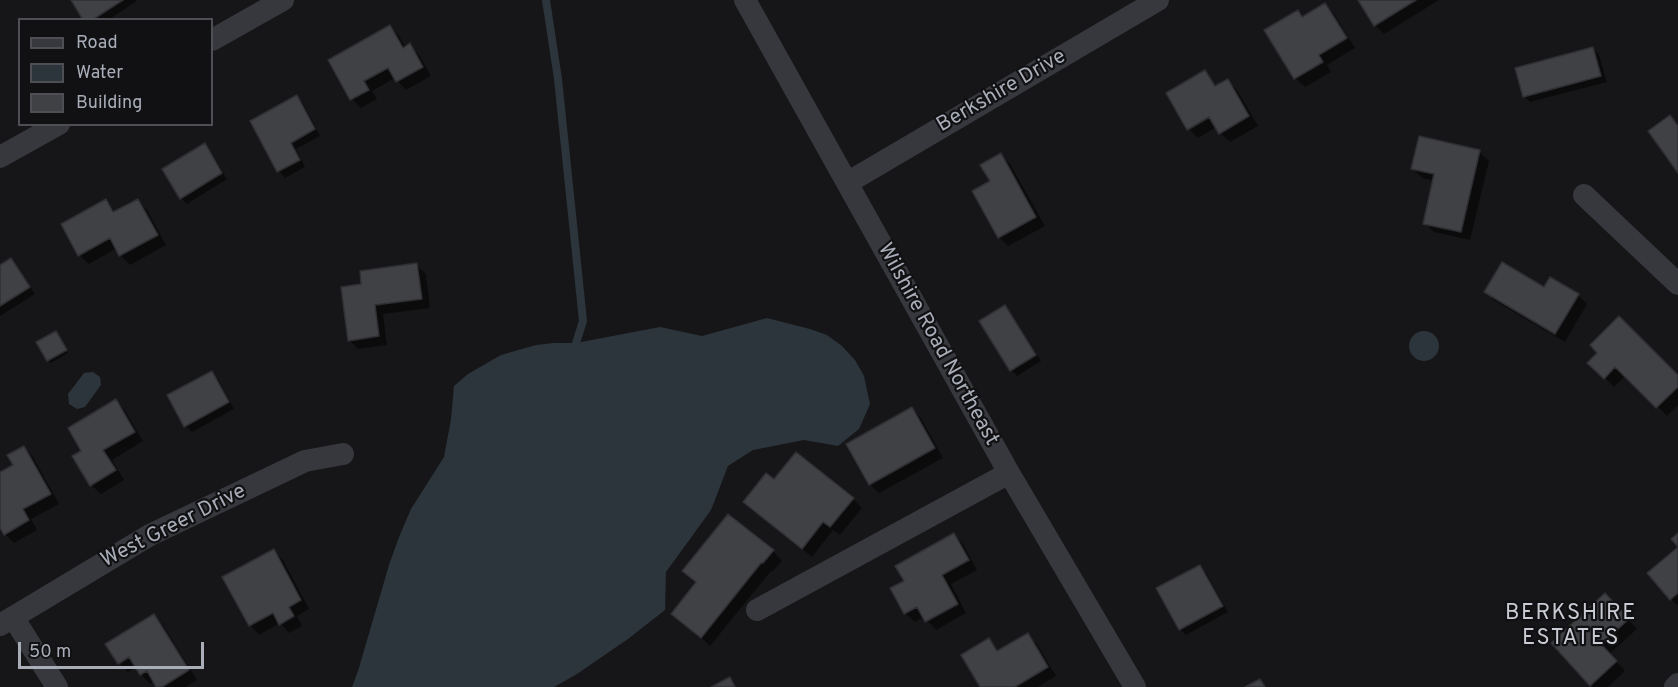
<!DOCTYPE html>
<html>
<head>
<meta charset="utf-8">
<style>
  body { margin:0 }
  #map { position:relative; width:1678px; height:687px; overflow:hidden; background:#161618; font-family:Overpass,sans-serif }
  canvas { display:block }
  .legend { position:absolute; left:18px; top:18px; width:195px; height:108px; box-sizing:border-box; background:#111113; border:2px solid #4d4f55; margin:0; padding:8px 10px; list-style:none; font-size:18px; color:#a8adb8 }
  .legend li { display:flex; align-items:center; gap:12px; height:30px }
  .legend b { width:30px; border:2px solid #4d4f55 }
  .scale { position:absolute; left:18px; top:642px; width:186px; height:27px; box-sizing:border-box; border:3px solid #a8adb8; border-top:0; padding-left:8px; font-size:18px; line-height:21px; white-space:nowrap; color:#a8adb8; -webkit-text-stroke:4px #111113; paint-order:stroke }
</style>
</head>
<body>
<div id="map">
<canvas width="1678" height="687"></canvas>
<ul class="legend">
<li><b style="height:8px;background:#37383d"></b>Road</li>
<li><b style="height:16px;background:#2c353c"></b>Water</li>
<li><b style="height:16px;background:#404145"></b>Building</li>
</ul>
<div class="scale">50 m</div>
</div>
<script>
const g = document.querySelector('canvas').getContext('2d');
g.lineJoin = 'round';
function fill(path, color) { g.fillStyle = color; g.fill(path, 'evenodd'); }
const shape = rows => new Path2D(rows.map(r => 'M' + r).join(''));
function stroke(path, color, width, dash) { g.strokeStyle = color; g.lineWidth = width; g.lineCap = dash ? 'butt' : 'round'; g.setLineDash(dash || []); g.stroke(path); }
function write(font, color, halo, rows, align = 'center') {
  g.font = font + ' Overpass,sans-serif'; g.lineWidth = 4.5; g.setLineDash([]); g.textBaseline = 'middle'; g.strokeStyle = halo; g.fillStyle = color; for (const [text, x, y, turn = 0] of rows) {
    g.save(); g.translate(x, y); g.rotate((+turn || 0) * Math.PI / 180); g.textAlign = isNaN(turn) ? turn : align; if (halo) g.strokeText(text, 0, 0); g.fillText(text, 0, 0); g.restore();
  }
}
const water = shape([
  [767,318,810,329,827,335,842,346,855,360,864,376,870,404,859,429,838,446,804,440,753,450,728,466,711,510,666,572,665,610,628,639,577,674,554,687,352,687,358,671,389,565,399,537,411,509,444,457,451,419,454,386,468,374,501,355,536,345,554,343,576,343,660,327,702,336],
  '1409 346a15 15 0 1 1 30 0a15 15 0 1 1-30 0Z',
  [93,372,100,377,101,385,85,407,77,409,69,404,68,394,84,373]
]);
const shadow = shape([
  [72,0,136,0,137,1,108,20,85,20],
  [1360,0,1439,0,1384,34,1375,25],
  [1325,5,1334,14,1355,48,1327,65,1331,72,1305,87,1295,78,1266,31,1298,12,1303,18],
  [390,27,399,36,406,48,410,45,419,55,431,76,406,90,395,78,372,91,377,99,361,108,352,99,330,61],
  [1593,48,1599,55,1607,82,1530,102,1524,96],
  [1205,72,1217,86,1227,81,1237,90,1258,126,1230,142,1220,133,1217,127,1198,138,1190,130,1217,114,1215,112,1189,127,1189,129,1168,94],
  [297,97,303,103,320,136,296,149,305,167,285,178,279,171,252,121],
  [204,145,210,151,227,179,187,204,181,198],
  [1479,152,1489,161,1470,240,1434,232,1425,223,1434,181,1422,178,1413,169],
  [1001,155,1010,164,1045,226,1008,246,999,237,992,182],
  [106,201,116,213,138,201,147,210,166,245,130,265,121,256,117,248,89,264,79,255],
  [11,260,17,266,35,294,0,316,0,267],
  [416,265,426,274,430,308,383,314,387,345,358,349,349,340,363,286],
  [1486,292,1578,295,1587,304,1565,342,1495,301],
  [1005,307,1011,313,1041,361,1017,376,1011,370],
  [56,333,68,353,51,363,48,360],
  [1599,353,1678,377,1678,405,1667,416,1626,375,1614,387,1590,363],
  [211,373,218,379,234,409,192,432,185,426],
  [116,401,125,411,143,441,112,460,124,480,101,494,91,485,83,451],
  [912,409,921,418,943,458,879,493,870,484],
  [24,448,33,457,59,504,31,519,37,530,14,543,5,534,0,525,0,474,15,466],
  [774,481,853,499,862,508,840,535,833,530,812,557,754,511,745,502],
  [954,535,963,544,977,570,951,584,966,613,936,630,924,617,915,622,905,613,906,581],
  [1678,549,1678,606,1671,599],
  [274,551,283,560,309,609,297,616,302,626,289,633,280,623,259,635,250,625],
  [773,551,782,561,772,572,771,571,710,646,673,613,697,583,684,571],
  [1200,566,1206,573,1228,612,1186,635,1180,629],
  [1614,604,1637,629,1609,654,1625,671,1608,687,1593,687,1553,643],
  [154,615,163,625,197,680,186,687,158,687,155,681,150,684,141,674,137,667,128,672,120,664,136,654],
  [1027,634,1037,644,1056,676,1038,687,982,687,989,640,999,651]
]);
const stream = shape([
  [546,0,558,79,583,321,576,343]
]);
const building = shape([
  [71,0,123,0,92,20,83,20,71,0],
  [1358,0,1416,0,1374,26,1358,0],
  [1325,3,1347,38,1319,55,1323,62,1294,79,1264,30,1298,10,1302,17,1325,3],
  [390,25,403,48,410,43,423,67,396,82,388,68,364,81,369,90,350,100,328,60,390,25],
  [1593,47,1601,76,1523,97,1515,68,1593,47],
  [1205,70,1215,86,1228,79,1249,116,1219,134,1209,117,1187,130,1166,93,1205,70],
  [297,95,315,129,291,143,300,160,277,172,250,121,297,95],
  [1670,115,1678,126,1678,173,1648,131,1670,115],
  [1419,136,1480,150,1461,232,1423,224,1434,174,1411,169,1419,136],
  [205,143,222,173,180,199,162,169,205,143],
  [1001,153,1036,217,998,238,972,191,990,181,980,165,1001,153],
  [106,199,113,212,138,199,158,235,119,256,110,238,78,256,61,224,106,199],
  [11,258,30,287,0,306,0,265,11,258],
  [1502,262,1544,287,1550,277,1579,294,1555,334,1484,292,1502,262],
  [417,263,422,299,375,305,379,336,348,341,341,287,361,284,360,271,417,263],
  [1005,305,1036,355,1010,371,979,321,1005,305],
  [1619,316,1678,375,1678,387,1656,408,1615,367,1604,379,1587,363,1597,353,1590,345,1619,316],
  [56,331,67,350,47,361,36,342,56,331],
  [212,371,229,402,184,427,167,395,212,371],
  [116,399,135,432,103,450,116,470,90,486,72,456,81,451,68,428,116,399],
  [912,407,935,448,869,485,846,444,912,407],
  [24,446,51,494,23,509,29,520,4,535,0,528,0,472,13,465,7,455,24,446],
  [796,452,854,498,830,527,823,522,802,549,743,502,766,473,774,479,796,452],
  [728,514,774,550,763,563,761,563,701,638,671,614,696,582,682,571,728,514],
  [954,533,969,560,942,575,958,604,925,622,917,607,904,614,890,588,904,581,895,566,954,533],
  [1678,533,1678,593,1670,600,1647,573,1678,547,1671,539,1678,533],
  [274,549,301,600,289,607,294,616,279,625,273,613,249,626,222,577,274,549],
  [1200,565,1223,606,1179,630,1156,588,1200,565],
  [1605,593,1629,619,1601,644,1617,661,1590,686,1551,643,1605,593],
  [154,614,189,670,162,687,156,687,147,671,140,675,129,657,118,664,105,644,154,614],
  [1028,633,1048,667,1015,687,980,687,961,655,989,638,997,651,1028,633],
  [730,677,735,687,711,687,730,677],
  [1260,679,1265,687,1245,687,1260,679]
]);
const street = shape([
  [745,0,1009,473,1135,687],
  [212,40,283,0],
  [0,157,59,124],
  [847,183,1158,0],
  [1584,195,1678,284],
  [757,610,1009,473],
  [13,617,57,687],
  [0,625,150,535,305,461,343,454],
  [1675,687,1678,684]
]);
const streetNames = [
  ["Berkshire Drive",1002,92,-30],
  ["Wilshire Road Northeast",937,345,61],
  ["West Greer Drive",174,527,-27]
];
const neighbourhoodNames = [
  ["BERKSHIRE",1571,615],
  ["ESTATES",1571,640]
];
fill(water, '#2c353c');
fill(shadow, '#0007');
stroke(stream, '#2c353c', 8);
fill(building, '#404145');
stroke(building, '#303034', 1.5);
stroke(street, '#37383d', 22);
write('21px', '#a8adb8', '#111113', streetNames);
g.letterSpacing = '1.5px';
write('22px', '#c9ccd4', '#111113', neighbourhoodNames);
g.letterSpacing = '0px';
</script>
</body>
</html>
